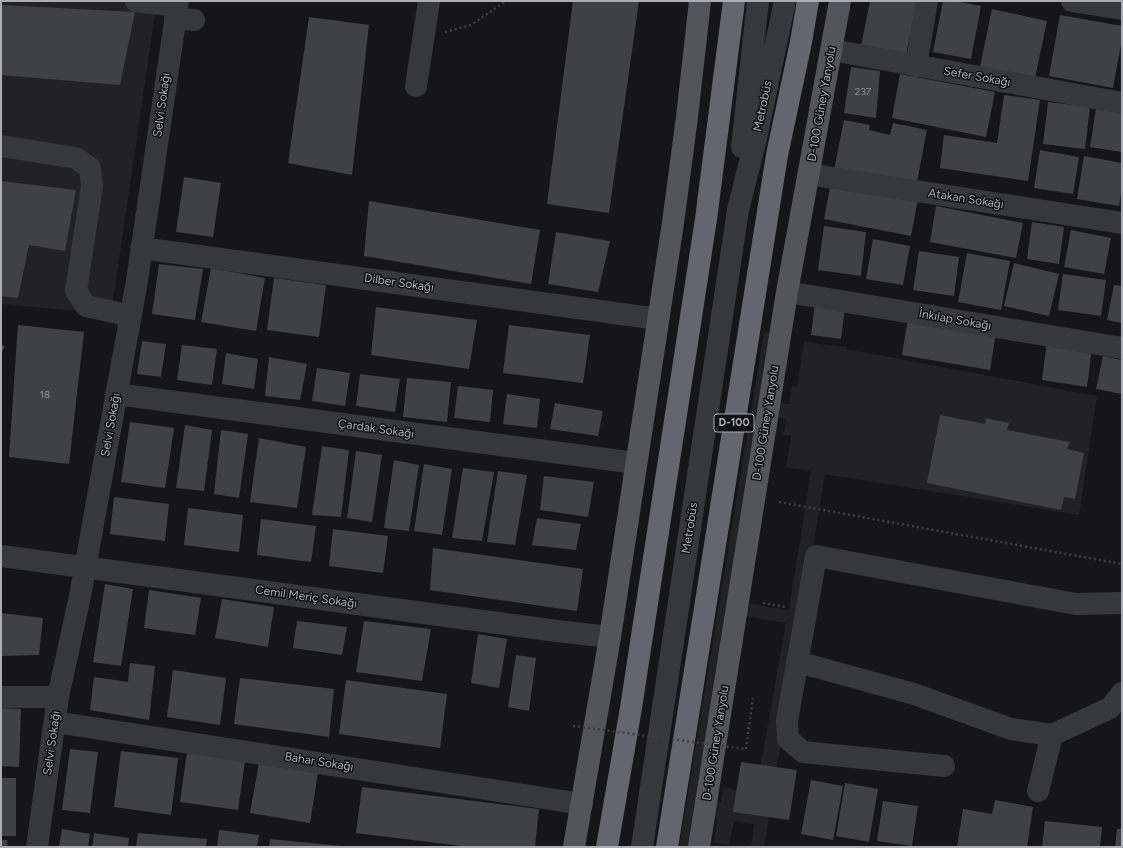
<!DOCTYPE html>
<html>
<head>
<meta charset="utf-8">
<style>
  body { margin:0 }
  #map { position:relative; width:1123px; height:848px; overflow:hidden; background:#161618; font-family:Figtree,sans-serif }
  canvas { display:block }
  .frame { position:absolute; inset:0; border:2px solid #a8adb8; pointer-events:none }
</style>
</head>
<body>
<div id="map">
<canvas width="1123" height="848"></canvas>
<div class="frame"></div>
</div>
<script>
const g = document.querySelector('canvas').getContext('2d');
g.lineJoin = 'round';
function fill(path, color) { g.fillStyle = color; g.fill(path, 'evenodd'); }
const shape = rows => new Path2D(rows.map(r => 'M' + r).join(''));
function stroke(path, color, width, dash) { g.strokeStyle = color; g.lineWidth = width; g.lineCap = dash ? 'butt' : 'round'; g.setLineDash(dash || []); g.stroke(path); }
function write(font, color, halo, rows, align = 'center') {
  g.font = font + ' Figtree,sans-serif'; g.lineWidth = 3; g.setLineDash([]); g.textBaseline = 'middle'; g.strokeStyle = halo; g.fillStyle = color; for (const [text, x, y, turn = 0] of rows) {
    g.save(); g.translate(x, y); g.rotate((+turn || 0) * Math.PI / 180); g.textAlign = isNaN(turn) ? turn : align; if (halo) g.strokeText(text, 0, 0); g.fillText(text, 0, 0); g.restore();
  }
}
const built = shape([
  [1,1,157,1,111,314,1,304],
  [764,332,775,334,765,401,789,404,792,386,797,387,804,341,832,346,833,345,846,347,846,349,1097,396,1079,515,825,474,764,847,751,847,754,824,734,821,729,845,714,842,717,819,700,815,693,847,679,847],
  [763,415,786,419,783,435,791,436,786,467,811,471,789,610,733,601],
  [732,614,786,623,753,808,738,790,724,788,721,802,701,798]
]);
const building = shape([
  [573,1,639,1,609,213,547,204],
  [870,1,917,1,905,60,860,51],
  [943,1,954,1,981,6,971,59,933,52],
  [1,5,135,12,120,85,1,75],
  [992,9,1047,21,1035,78,980,67],
  [1060,15,1122,26,1122,39,1113,88,1049,76],
  [309,17,369,25,352,175,288,163],
  [851,67,880,71,876,118,844,113],
  [900,74,995,92,986,137,892,118],
  [1004,95,1040,100,1028,181,940,168,944,135,997,143],
  [1048,102,1090,107,1085,149,1043,144],
  [1096,109,1122,113,1122,152,1090,147],
  [844,120,870,125,869,130,890,135,893,123,927,130,916,187,834,170],
  [1040,150,1079,157,1073,194,1034,188],
  [1084,156,1122,163,1122,186,1119,206,1077,199],
  [184,177,221,183,213,237,176,232],
  [1,181,76,190,65,251,29,245,18,298,1,296],
  [831,182,918,199,911,236,824,219],
  [369,201,540,230,531,284,364,256],
  [936,206,1023,223,1016,258,930,242],
  [1032,222,1064,227,1059,264,1027,259],
  [824,226,866,232,861,276,818,270],
  [1071,230,1111,238,1104,274,1064,267],
  [556,232,610,241,598,292,548,284],
  [873,239,910,246,903,285,866,279],
  [919,251,959,257,954,296,913,290],
  [967,253,1010,261,1001,310,958,302],
  [1014,263,1059,274,1049,316,1004,306],
  [159,264,203,269,195,320,152,314],
  [211,268,265,278,256,331,201,322],
  [1063,274,1106,280,1101,316,1058,310],
  [274,278,326,285,319,337,267,330],
  [1114,285,1122,286,1122,323,1107,320],
  [815,303,845,307,841,339,811,335],
  [376,307,477,320,469,369,371,355],
  [908,318,996,333,990,370,902,355],
  [18,325,84,332,69,464,9,457],
  [509,325,590,335,583,383,503,373],
  [142,341,166,344,161,377,137,374],
  [1047,341,1092,347,1087,387,1042,380],
  [1,344,5,347,1,353],
  [182,345,217,349,212,385,177,380],
  [226,353,258,359,254,389,222,384],
  [1103,356,1122,360,1122,394,1096,389],
  [269,357,307,364,300,400,265,396],
  [317,368,350,373,345,406,312,401],
  [360,374,400,379,395,412,356,406],
  [407,378,451,382,447,422,403,417],
  [458,386,493,390,490,422,454,418],
  [507,394,540,399,537,428,503,424],
  [555,403,603,411,598,436,550,429],
  [940,415,985,424,986,418,1009,423,1007,430,1070,442,1067,449,1084,453,1075,499,1064,497,1061,510,927,483],
  [130,422,174,428,165,488,121,482],
  [185,425,212,430,204,491,176,488],
  [221,430,248,434,239,498,214,494],
  [259,438,306,447,297,508,250,502],
  [322,446,349,450,341,517,312,515],
  [356,451,382,455,372,522,347,518],
  [394,460,419,465,409,531,384,528],
  [424,464,452,469,442,535,414,531],
  [463,468,494,472,482,541,452,538],
  [498,471,527,475,515,545,487,542],
  [544,476,594,482,588,517,540,510],
  [114,497,169,504,165,541,110,534],
  [188,508,243,515,239,552,184,545],
  [537,518,581,524,576,550,532,545],
  [261,519,316,526,311,562,257,555],
  [333,529,388,536,383,573,329,566],
  [433,548,583,569,577,611,430,590],
  [105,584,133,589,121,666,93,662],
  [149,590,201,598,195,635,144,628],
  [222,599,274,607,268,647,215,638],
  [1,613,43,618,39,655,1,656],
  [297,621,347,627,342,655,293,648],
  [364,621,431,629,422,681,356,672],
  [478,634,507,639,499,688,471,683],
  [516,655,536,658,529,711,508,707],
  [130,663,155,666,149,720,90,710,94,677,128,682],
  [173,670,226,678,220,725,167,717],
  [240,678,334,689,329,737,234,724],
  [346,680,447,694,440,748,339,734],
  [1,708,21,709,19,767,1,766],
  [70,749,98,752,90,813,62,810],
  [121,751,178,758,171,815,114,807],
  [187,752,245,761,238,810,180,802],
  [741,762,797,770,789,820,733,812],
  [259,763,318,773,310,823,250,813],
  [1,778,16,778,16,836,1,836],
  [811,780,843,786,833,840,801,834],
  [845,783,878,789,869,842,836,836],
  [362,787,539,809,535,847,469,847,356,833],
  [995,800,1033,807,1027,847,957,847,963,809,992,814],
  [883,801,918,806,912,846,877,841],
  [1045,821,1102,827,1100,847,1042,847],
  [62,829,90,834,88,847,59,847],
  [1117,829,1122,829,1122,847,1115,847],
  [219,830,259,835,257,847,217,847],
  [94,833,129,838,128,847,92,847],
  [138,833,207,839,206,847,136,847],
  [270,839,342,846,342,847,269,847],
  [1,840,7,840,8,847,1,847]
]);
const path = shape([
  [445,32,471,25,506,1],
  [779,502,1122,564],
  [763,603,786,607],
  [746,749,753,698]
]);
const minor = shape([
  [136,1,177,6],
  [1072,1,1122,9],
  [175,18,194,20],
  [832,50,1122,103],
  [916,66,927,1],
  [416,86,429,1],
  [1,146,76,158,90,168,92,186,76,291,86,306,131,316],
  [742,147,758,1],
  [809,173,826,177,1122,223],
  [141,248,658,319],
  [787,292,1122,348],
  [116,394,636,463],
  [1,556,557,631,610,637],
  [798,662,914,694,1011,729,1052,735,1110,708,1122,693],
  [1,697,58,697],
  [55,722,582,804],
  [944,766,803,752,788,739,787,721,816,556,1076,604,1122,603],
  [1038,791,1052,735],
  [37,847,58,697,80,596,137,281,178,1],
  [642,847,738,210,756,138,785,1]
]);
const major = shape([
  [574,847,610,637,673,223,687,117,700,1],
  [699,847,787,292,840,1]
]);
const highway = shape([
  [607,847,631,708,706,219,734,1],
  [667,847,777,155,801,42,808,1]
]);
const pathBridge = shape([
  [573,726,746,749]
]);
const numberNames = [
  ["237",863,92],
  ["18",45,395]
];
const shields = [
  [734,423,40]
];
const shieldNames = [
  ["D-100",734,423]
];
const streetNames = [
  ["Sefer Sokağı",977,77,10],
  ["D-100 Güney Yanyolu",822,104,-80],
  ["Selvi Sokağı",162,105,-82],
  ["Metrobüs",763,106,-78],
  ["Atakan Sokağı",966,199,9],
  ["Dilber Sokağı",399,283,8],
  ["İnkılap Sokağı",955,320,10],
  ["D-100 Güney Yanyolu",766,423,-81],
  ["Selvi Sokağı",111,425,-80],
  ["Çardak Sokağı",376,429,8],
  ["Metrobüs",690,528,-81],
  ["Cemil Meriç Sokağı",306,597,8],
  ["Selvi Sokağı",52,743,-82],
  ["D-100 Güney Yanyolu",716,743,-81],
  ["Bahar Sokağı",319,762,9]
];
fill(built, '#222225');
fill(building, '#404145');
stroke(path, '#3d3f44', 2.5, [2, 3]);
stroke(minor, '#37383d', 22);
stroke(major, '#53555c', 22);
stroke(highway, '#63666e', 22);
stroke(pathBridge, '#3d3f44', 2.5, [2, 3]);
write('10px', '#8e929b', null, numberNames);
for (const [x, y, w] of shields) { const box = new Path2D(); box.roundRect(x - w / 2, y - 9, w, 18, 3); g.fillStyle = '#111113'; g.fill(box); stroke(box, '#a8adb8', 1); }
write('bold 11px', '#a8adb8', null, shieldNames);
write('12px', '#a8adb8', '#111113', streetNames);
</script>
</body>
</html>
